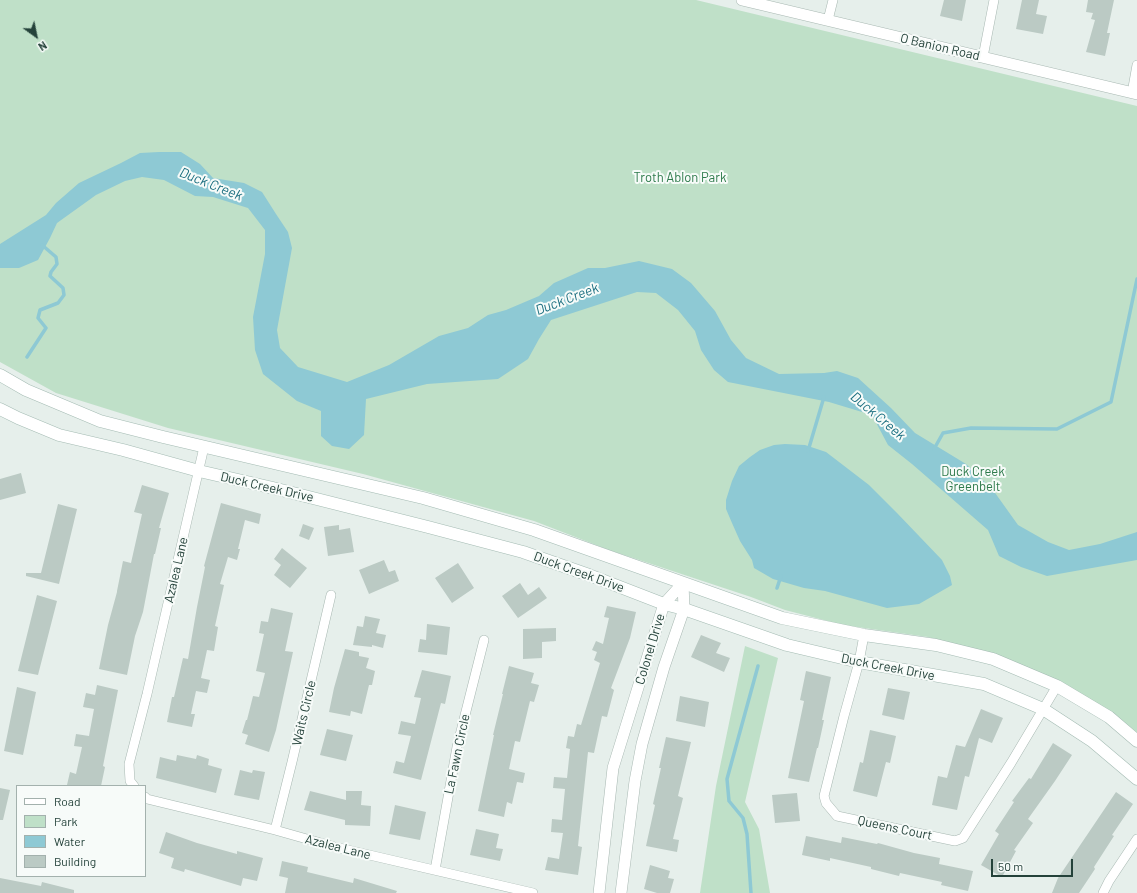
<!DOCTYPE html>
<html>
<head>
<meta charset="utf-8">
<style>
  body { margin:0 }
  #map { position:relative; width:1137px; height:893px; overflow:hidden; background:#e6efeb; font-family:Barlow,sans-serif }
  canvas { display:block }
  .legend { position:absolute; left:16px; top:785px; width:130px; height:92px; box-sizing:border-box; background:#f7fbf9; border:1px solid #a3b1ad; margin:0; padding:5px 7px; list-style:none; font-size:12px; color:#24423a }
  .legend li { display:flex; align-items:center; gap:8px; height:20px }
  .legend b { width:20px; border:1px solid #a3b1ad }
  .north { position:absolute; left:16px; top:16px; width:40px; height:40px; -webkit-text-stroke:3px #f7fbf9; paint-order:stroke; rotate:147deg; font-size:11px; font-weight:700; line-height:16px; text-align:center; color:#24423a }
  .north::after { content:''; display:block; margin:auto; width:14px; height:18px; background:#24423a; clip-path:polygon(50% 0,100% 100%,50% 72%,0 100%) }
  .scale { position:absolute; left:991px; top:859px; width:82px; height:18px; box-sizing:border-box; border:2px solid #24423a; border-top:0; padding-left:5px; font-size:12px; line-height:14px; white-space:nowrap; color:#24423a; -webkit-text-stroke:3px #f7fbf9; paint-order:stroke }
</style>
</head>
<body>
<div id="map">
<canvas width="1137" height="893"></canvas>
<ul class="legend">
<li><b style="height:5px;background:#fff"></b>Road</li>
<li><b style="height:11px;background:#bfe0c8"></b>Park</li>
<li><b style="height:11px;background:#8ec9d4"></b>Water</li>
<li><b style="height:11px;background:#bbcac4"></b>Building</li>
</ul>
<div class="north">N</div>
<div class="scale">50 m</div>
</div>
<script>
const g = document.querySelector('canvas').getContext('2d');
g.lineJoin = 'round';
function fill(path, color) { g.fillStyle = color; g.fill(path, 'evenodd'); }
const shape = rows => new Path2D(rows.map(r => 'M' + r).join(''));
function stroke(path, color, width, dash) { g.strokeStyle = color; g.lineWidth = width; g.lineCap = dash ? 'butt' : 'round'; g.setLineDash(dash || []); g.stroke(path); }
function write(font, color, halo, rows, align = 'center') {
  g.font = font + ' Barlow,sans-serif'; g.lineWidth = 4; g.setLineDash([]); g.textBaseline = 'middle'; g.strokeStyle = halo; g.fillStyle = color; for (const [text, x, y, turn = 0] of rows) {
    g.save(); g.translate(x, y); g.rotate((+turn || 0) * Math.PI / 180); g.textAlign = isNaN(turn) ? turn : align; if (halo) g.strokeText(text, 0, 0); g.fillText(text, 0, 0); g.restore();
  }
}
const green = shape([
  [0,0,696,0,1137,106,1137,736,1113,716,965,647,928,637,843,625,785,610,751,597,609,550,534,521,363,474,168,428,56,393,0,362],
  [745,646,778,658,745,802,759,829,770,893,700,893,716,786]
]);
const water = shape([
  [159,152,181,152,200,164,213,178,244,183,262,192,276,214,288,232,292,248,277,330,280,348,298,367,347,382,389,365,439,336,468,328,488,315,506,310,539,296,554,283,588,268,605,268,639,261,672,269,691,283,715,311,731,340,746,358,779,374,824,373,837,371,858,378,891,408,915,433,966,464,993,490,1018,525,1048,542,1069,550,1100,544,1137,532,1137,560,1047,576,1021,567,999,556,988,530,912,464,888,445,872,415,829,402,728,382,714,370,701,350,695,331,678,310,656,293,637,292,551,320,539,339,528,359,498,379,427,384,366,399,364,435,349,449,332,446,321,436,321,411,297,401,263,374,255,350,253,317,265,254,265,230,248,208,213,197,195,196,164,180,142,177,125,181,96,195,57,223,50,238,38,260,19,268,0,268,0,244,46,215,56,203,79,183,121,163,140,153],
  [785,444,805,445,826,452,869,485,897,513,942,560,950,576,952,585,919,604,887,608,825,591,804,588,773,579,754,568,752,560,740,541,732,523,726,509,726,500,732,481,739,466,750,457,760,450,774,445]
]);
const stream = shape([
  [27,357,46,328,38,318,40,310,58,303,64,295,63,288,50,276,51,272,57,264,56,257,42,245],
  [934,449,943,433,971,428,1057,429,1111,402,1137,279],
  [808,451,824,397],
  [777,588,781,576],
  [751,893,747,834,743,818,729,801,727,779,758,666]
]);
const building = shape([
  [944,0,966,0,962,21,940,16],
  [1022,0,1039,0,1036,14,1047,16,1043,34,1016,29],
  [1088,0,1114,0,1107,33,1110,33,1105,56,1086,52,1095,20,1091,19,1093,13,1086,12],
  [21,473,26,493,0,500,0,479],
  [142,485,169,493,159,528,161,528,155,554,154,554,143,612,135,636,127,675,99,669,108,625,117,592,117,591,123,561,131,563,142,514,134,512],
  [221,503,261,514,259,524,245,520,238,549,240,549,237,560,228,557,220,584,224,585,215,626,218,627,214,651,207,650,201,678,210,680,207,693,196,691,191,714,195,714,192,727,167,722,172,697,174,697,183,658,188,659,197,607,205,567,204,566],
  [58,504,77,509,59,584,26,576,26,573,41,573],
  [303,524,314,528,309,540,299,536],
  [339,525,339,530,350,528,354,552,328,556,324,527],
  [282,548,307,568,290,588,274,575,281,565,274,559],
  [384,560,389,572,395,570,399,581,369,594,359,570],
  [458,563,474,588,452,603,435,578],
  [520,583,528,595,539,587,547,598,518,618,502,596],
  [37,595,57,601,38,675,18,671],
  [607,606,636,612,630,638,611,688,614,690,607,717,602,716,594,753,588,752,578,846,582,847,578,875,545,870,548,857,559,859,563,833,551,832,552,819,562,820,565,789,553,788,554,777,567,778,570,749,566,748,568,736,574,737,577,724,581,725,600,663,594,660,597,652,592,650,596,641,603,644,609,618,604,617],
  [271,608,293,613,285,651,293,652,276,730,269,752,245,744,248,735,242,733,246,720,247,720,253,696,259,697,265,673,256,671,264,634,259,633,261,621,268,622],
  [365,616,380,619,376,633,386,635,383,648,372,645,372,647,353,645,357,626,363,627],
  [427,624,450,627,447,655,418,652,420,639,426,640],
  [556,628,556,641,542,642,542,658,523,659,523,629],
  [701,635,721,643,716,653,730,658,724,672,691,657],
  [345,649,359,652,359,656,369,658,366,668,375,671,372,685,369,685,362,714,351,711,350,716,329,712,334,688],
  [509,666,534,673,531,683,539,685,534,702,530,701,520,742,515,741,509,769,525,773,523,783,517,782,512,804,507,802,504,817,478,811,494,735,493,735,503,694,502,694],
  [422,670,451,676,445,704,441,703,421,780,393,773,396,761,404,763,411,736,398,734,401,721,415,724,421,698,414,697],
  [806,671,831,677,822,720,824,720,818,748,817,748,809,782,788,778,804,701,800,700],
  [97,685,118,690,103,766,105,767,101,786,73,786,67,785,70,772,76,774,82,747,74,746,76,734,89,736,94,709,83,707,86,693,95,695],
  [17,687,36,692,23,755,4,751],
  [888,688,910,692,904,720,882,715],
  [680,696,709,702,705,727,676,721],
  [981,709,1003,718,992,743,979,738,969,777,965,776,957,810,932,805,938,776,947,778,956,745,965,747],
  [327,729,353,735,346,761,320,755],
  [870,730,896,736,890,763,886,762,877,797,853,791,860,762,863,763],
  [666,737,691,742,678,796,683,798,673,839,679,840,677,852,646,846,655,805,653,804,661,768,659,768],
  [1053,743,1072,755,1055,781,1028,819,1033,823,1014,850,1016,851,1002,877,981,865,999,834,995,831,1014,802,1012,801,1029,778,1031,779],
  [177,755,196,759,197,755,209,759,208,765,222,769,216,793,156,778,160,757,176,761],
  [240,770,252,773,253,770,265,772,259,800,234,795],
  [0,788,10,790,3,820,0,820],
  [310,791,346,800,346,791,362,791,361,805,371,806,370,826,345,825,345,820,304,810],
  [1116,792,1133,804,1112,835,1114,836,1094,867,1095,869,1079,893,1052,893,1058,878],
  [797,793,800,821,775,823,772,795],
  [395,805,426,812,420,840,389,834],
  [476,829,499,834,496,848,503,849,500,861,470,855],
  [166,832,197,843,237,854,237,851,263,858,257,881,243,878,241,886,185,869,184,872,171,868,174,858,159,853],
  [806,836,841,843,842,837,877,844,878,843,914,853,940,858,939,864,973,871,968,891,941,885,942,882,900,873,899,876,871,869,871,867,830,858,830,861,802,855],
  [282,861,308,867,307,872,353,883,354,878,397,891,396,893,285,893,288,878,279,876],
  [650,865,670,871,668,878,674,879,670,893,657,893,644,889],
  [0,878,41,886,42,882,74,890,74,893,0,893]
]);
const minor = shape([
  [828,20,833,0],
  [983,57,994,0],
  [1132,93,1137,65],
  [864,635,859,662,844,716,824,796,826,803,837,816,955,841,963,838,1011,763,1057,686],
  [134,786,130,781,129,764,147,694,204,447],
  [145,797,147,799,275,830,335,847,533,893],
  [275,830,292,762,331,595],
  [435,870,457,747,484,640],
  [1103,893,1109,881,1137,839]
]);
const tertiary = shape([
  [742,0,1137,94],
  [599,893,613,768,664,604,683,583],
  [621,893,635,781,642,744,664,667,684,609,683,583]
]);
const secondary = shape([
  [0,375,26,390,100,421,163,437,423,498,534,530,782,618,864,635,936,645,993,659,1057,686,1109,717,1137,741],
  [0,409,18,418,59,435,123,450,199,471,273,488,428,527,523,552,589,575,664,604,684,609,787,645,859,662,984,684,1043,709,1092,741,1137,779]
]);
const streetNames = [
  ["O Banion Road",940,47,13],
  ["Duck Creek Drive",267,487,13],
  ["Azalea Lane",176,570,-77],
  ["Duck Creek Drive",579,572,20],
  ["Colonel Drive",650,649,-73],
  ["Duck Creek Drive",888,667,11],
  ["Waits Circle",304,713,-77],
  ["La Fawn Circle",457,754,-78],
  ["Queens Court",895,828,12],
  ["Azalea Lane",338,847,14]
];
const parkNames = [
  ["Troth Ablon Park",680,178],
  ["Duck Creek",973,472],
  ["Greenbelt",973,487]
];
const waterNames = [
  ["Duck Creek",211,184,22],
  ["Duck Creek",567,299,-21],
  ["Duck Creek",878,416,40]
];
fill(green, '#bfe0c8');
fill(water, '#8ec9d4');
stroke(stream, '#8ec9d4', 3.5);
fill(building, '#bbcac4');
stroke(minor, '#a8b8b2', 10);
stroke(tertiary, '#a8b8b2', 12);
stroke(secondary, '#a4bbb3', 13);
stroke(minor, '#fff', 9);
stroke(tertiary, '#fff', 11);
stroke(secondary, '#fff', 12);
write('13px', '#24423a', '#f7fbf9', streetNames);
write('13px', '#2d7a4b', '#f7fbf9', parkNames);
write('italic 14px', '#1c6f80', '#f7fbf9', waterNames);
</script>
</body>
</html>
